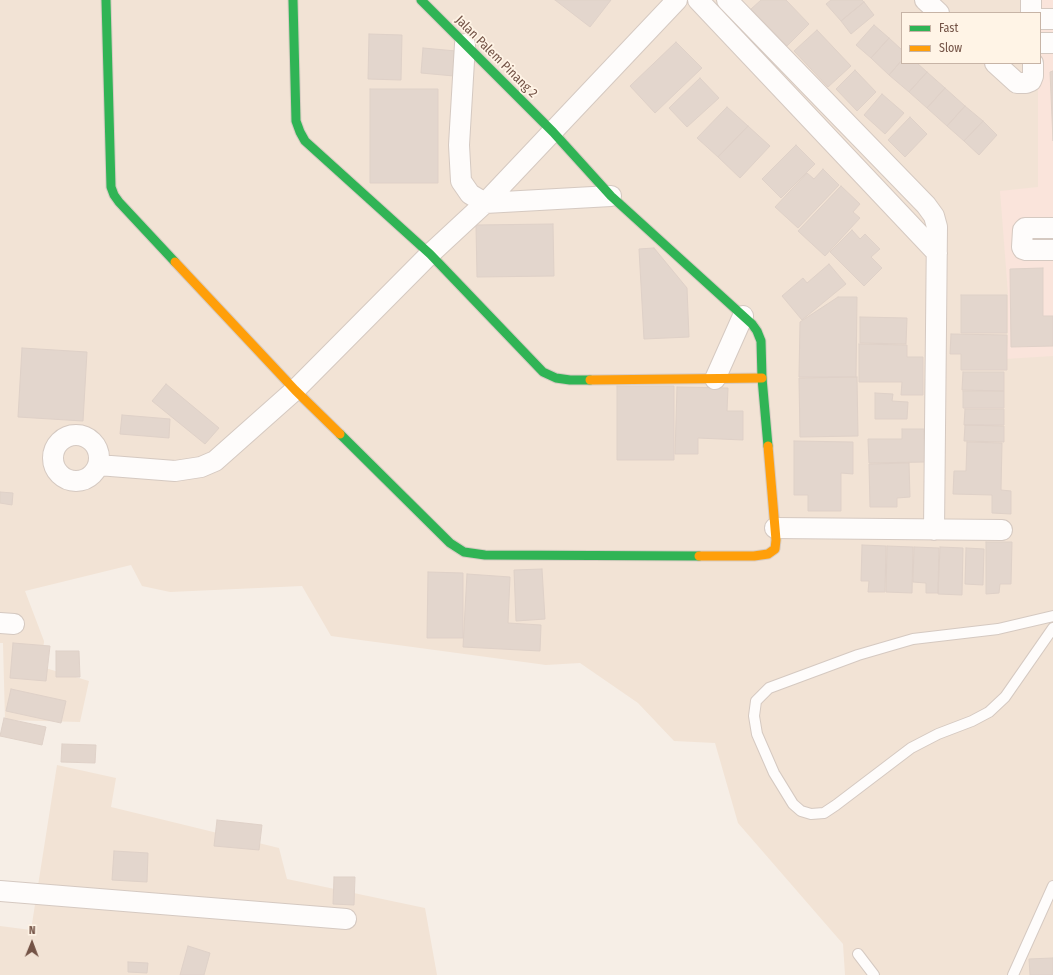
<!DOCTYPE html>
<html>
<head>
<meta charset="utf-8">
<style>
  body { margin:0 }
  #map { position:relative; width:1053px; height:975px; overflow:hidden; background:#f6eee6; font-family:"Fira Sans Condensed",sans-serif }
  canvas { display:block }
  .legend { position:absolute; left:901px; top:12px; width:140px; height:52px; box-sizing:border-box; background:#fff4e6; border:1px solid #c7b4a6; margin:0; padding:5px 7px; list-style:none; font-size:12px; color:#745346 }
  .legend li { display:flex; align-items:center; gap:8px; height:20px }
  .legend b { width:20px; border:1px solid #c7b4a6 }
  .north { position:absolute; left:12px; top:923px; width:40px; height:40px; -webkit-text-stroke:3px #fff4e6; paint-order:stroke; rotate:1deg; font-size:11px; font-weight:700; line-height:16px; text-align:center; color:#745346 }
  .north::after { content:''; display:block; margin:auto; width:14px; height:18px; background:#745346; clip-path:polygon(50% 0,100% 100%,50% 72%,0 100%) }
</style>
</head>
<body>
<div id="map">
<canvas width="1053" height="975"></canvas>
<ul class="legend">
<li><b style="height:5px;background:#30b455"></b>Fast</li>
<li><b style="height:5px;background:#ff9f0a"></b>Slow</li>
</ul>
<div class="north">N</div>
</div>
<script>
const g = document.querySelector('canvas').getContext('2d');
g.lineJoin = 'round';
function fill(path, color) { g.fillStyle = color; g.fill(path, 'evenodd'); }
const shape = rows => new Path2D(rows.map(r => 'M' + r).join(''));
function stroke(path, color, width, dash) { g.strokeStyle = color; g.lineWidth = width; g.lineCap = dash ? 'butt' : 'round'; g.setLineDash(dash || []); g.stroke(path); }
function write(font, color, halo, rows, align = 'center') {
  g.font = font + ' "Fira Sans Condensed",sans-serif'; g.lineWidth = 3.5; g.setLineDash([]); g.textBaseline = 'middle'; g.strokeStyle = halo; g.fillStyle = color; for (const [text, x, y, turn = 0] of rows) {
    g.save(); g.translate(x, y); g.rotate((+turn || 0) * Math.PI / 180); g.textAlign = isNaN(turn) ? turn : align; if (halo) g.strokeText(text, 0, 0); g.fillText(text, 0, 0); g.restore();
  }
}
const residential = shape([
  [0,0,1053,0,1053,975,845,975,843,944,738,823,715,743,674,741,638,703,580,663,546,665,331,636,302,586,170,592,142,586,131,565,25,591,44,641,42,667,89,681,80,722,5,720,3,643,0,643],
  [902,13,1040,13,1040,63,902,63],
  [57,765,116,778,111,807,279,848,287,879,425,908,437,975,0,975,0,926,31,930]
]);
const commercial = shape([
  [1038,0,1053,0,1053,356,1005,359,1008,343,1008,294,1000,191,1038,187,1038,63,1040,63,1040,13]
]);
const building = shape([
  [555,0,611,0,590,27,555,0],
  [761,0,786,0,809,24,787,46,751,9,761,0],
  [831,0,862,0,864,2,841,21,826,4,831,0],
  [864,2,874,15,851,34,841,21,864,2],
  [874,25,889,38,871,58,856,45,874,25],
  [817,30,851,66,828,87,794,51,817,30],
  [369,34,402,35,401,80,368,79,369,34],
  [889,38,902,50,902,60,889,75,871,58,889,38],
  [676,42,702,68,655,113,630,86,676,42],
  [423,48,456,51,454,76,421,73,423,48],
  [902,60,902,63,917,63,927,72,909,92,889,75,902,60],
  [855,70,876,92,857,111,836,89,855,70],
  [1053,71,1053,141,1050,72,1053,71],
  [927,72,945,88,927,108,909,92,927,72],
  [700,78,719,98,687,127,669,108,700,78],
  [945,88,965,106,947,126,927,108,945,88],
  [370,89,438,89,438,183,370,183,370,89],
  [882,94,904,113,885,134,864,115,882,94],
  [965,106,983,121,964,141,947,126,965,106],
  [727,107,748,126,718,157,697,138,727,107],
  [910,117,927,134,905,157,888,140,910,117],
  [983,121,997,135,979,155,964,141,983,121],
  [748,126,770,146,740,178,718,157,748,126],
  [796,145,815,164,781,198,762,179,796,145],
  [823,169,839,185,798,228,775,207,807,173,814,179,823,169],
  [841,186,860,204,853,212,860,218,825,256,798,231,841,186],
  [553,224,554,276,477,277,476,225,553,224],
  [852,230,860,239,865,234,880,249,871,257,882,268,864,286,830,252,852,230],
  [654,248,687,288,689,337,644,339,639,249,654,248],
  [829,264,846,284,802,320,782,296,803,278,807,283,829,264],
  [1043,268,1043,316,1053,316,1053,346,1011,347,1010,269,1043,268],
  [961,295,1007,295,1007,333,961,333,961,295],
  [838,297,857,297,856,377,799,377,800,322,838,297],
  [860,317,907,318,906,344,860,343,860,317],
  [951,334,1007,335,1007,370,961,370,961,354,950,354,951,334],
  [859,344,907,345,907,357,923,357,923,395,901,395,902,382,859,382,859,344],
  [22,348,87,352,83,421,18,417,22,348],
  [963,372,1004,372,1004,391,962,390,963,372],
  [857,377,858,436,800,437,799,378,857,377],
  [166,384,219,428,205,444,152,401,166,384],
  [617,386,674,386,674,460,617,460,617,386],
  [677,387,728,388,727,411,743,411,743,440,698,438,698,454,675,454,677,387],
  [963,391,1004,391,1004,408,963,408,963,391],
  [875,393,893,394,892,401,908,402,907,419,875,419,875,393],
  [965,409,1004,409,1004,425,964,425,965,409],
  [122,415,170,419,169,438,120,434,122,415],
  [965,425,1004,426,1004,442,964,441,965,425],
  [902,429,924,429,925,462,869,463,868,439,902,439,902,429],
  [794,441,853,442,853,474,841,473,841,511,808,511,808,495,794,495,794,441],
  [967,442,1002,443,1001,490,1011,491,1011,514,992,513,992,495,953,494,954,471,966,471,967,442],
  [909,463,910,497,897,498,897,507,870,507,869,464,909,463],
  [0,492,13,493,12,505,0,503,0,492],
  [986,542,1012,542,1011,584,1000,584,999,593,986,594,986,542],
  [862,545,886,546,885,592,868,592,869,581,861,581,862,545],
  [887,546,913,547,912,593,886,592,887,546],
  [914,547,939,548,938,593,926,593,926,583,913,582,914,547],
  [940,547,963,548,962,595,938,594,940,547],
  [966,548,984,549,983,585,965,584,966,548],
  [542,569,545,619,516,621,514,570,542,569],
  [428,572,463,573,463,638,427,638,428,572],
  [467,574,510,577,508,623,541,625,540,651,463,647,467,574],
  [13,643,50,646,46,681,10,678,13,643],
  [56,651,79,651,80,677,56,677,56,651],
  [11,689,66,701,61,723,6,711,11,689],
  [4,718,46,727,42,745,0,736,4,718],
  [62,744,96,745,95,763,61,762,62,744],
  [217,820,262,825,259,850,214,846,217,820],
  [114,851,148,853,147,882,112,880,114,851],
  [334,877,355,877,354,905,333,904,334,877],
  [188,946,210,953,204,975,180,975,188,946],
  [1053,958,1053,975,1030,975,1029,959,1053,958],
  [128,962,148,963,147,973,128,972,128,962]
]);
const lane = shape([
  [1053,616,998,629,913,639,858,655,769,688,756,701,754,716,757,734,774,773,793,804,801,811,811,814,824,813,836,805,911,748,938,734,972,721,989,712,1005,697,1053,628],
  [858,954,874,975],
  [1013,975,1053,886]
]);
const street = shape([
  [698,0,937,253],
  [727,0,926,205,934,216,937,227,934,530],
  [925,0,939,13],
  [1031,0,1031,13],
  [1040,19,1053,19],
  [1040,43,1053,43],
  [465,44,459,145,461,181,470,194,485,203,611,196],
  [995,63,1017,83,1026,83,1031,81,1033,76,1033,63],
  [1053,228,1025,228,1023,230,1022,247,1023,249,1026,250,1053,250],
  [715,379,743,316],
  '53 458a23 23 0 1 1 46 0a23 23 0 1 1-46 0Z',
  [98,465,175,471,201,467,215,461,295,390,430,254,485,203,677,0],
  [775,528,1002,530],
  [0,623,14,624],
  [0,891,346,919]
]);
const fast = shape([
  [106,0,111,187,114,195,119,202,175,262],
  [293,0,296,121,300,132,305,141,430,254,543,372,556,378,570,380,590,380],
  [421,0,553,132,611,196,752,324,757,331,761,341,762,378,768,446],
  [340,434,450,543,464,552,485,555,699,556]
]);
const slow = shape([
  [175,262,295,390,340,434],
  [590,380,762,378],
  [699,556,754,556,768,554,775,549,776,540,768,446]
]);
const streetNames = [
  ["Jalan Palem Pinang 2",496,57,45]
];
fill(residential, '#f2e3d5');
fill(commercial, '#fae4db');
fill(building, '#e3d6cd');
stroke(building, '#dfd1c8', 1);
stroke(lane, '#d5c9c1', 12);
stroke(street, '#d5c9c1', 22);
stroke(fast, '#d7cbc2', 11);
stroke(slow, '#d7cbc2', 11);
stroke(lane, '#fefcfb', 10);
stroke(street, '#fefcfb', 20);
stroke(fast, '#30b455', 9);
stroke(slow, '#ff9f0a', 9);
write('13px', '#745346', '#fff4e6', streetNames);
</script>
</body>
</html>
